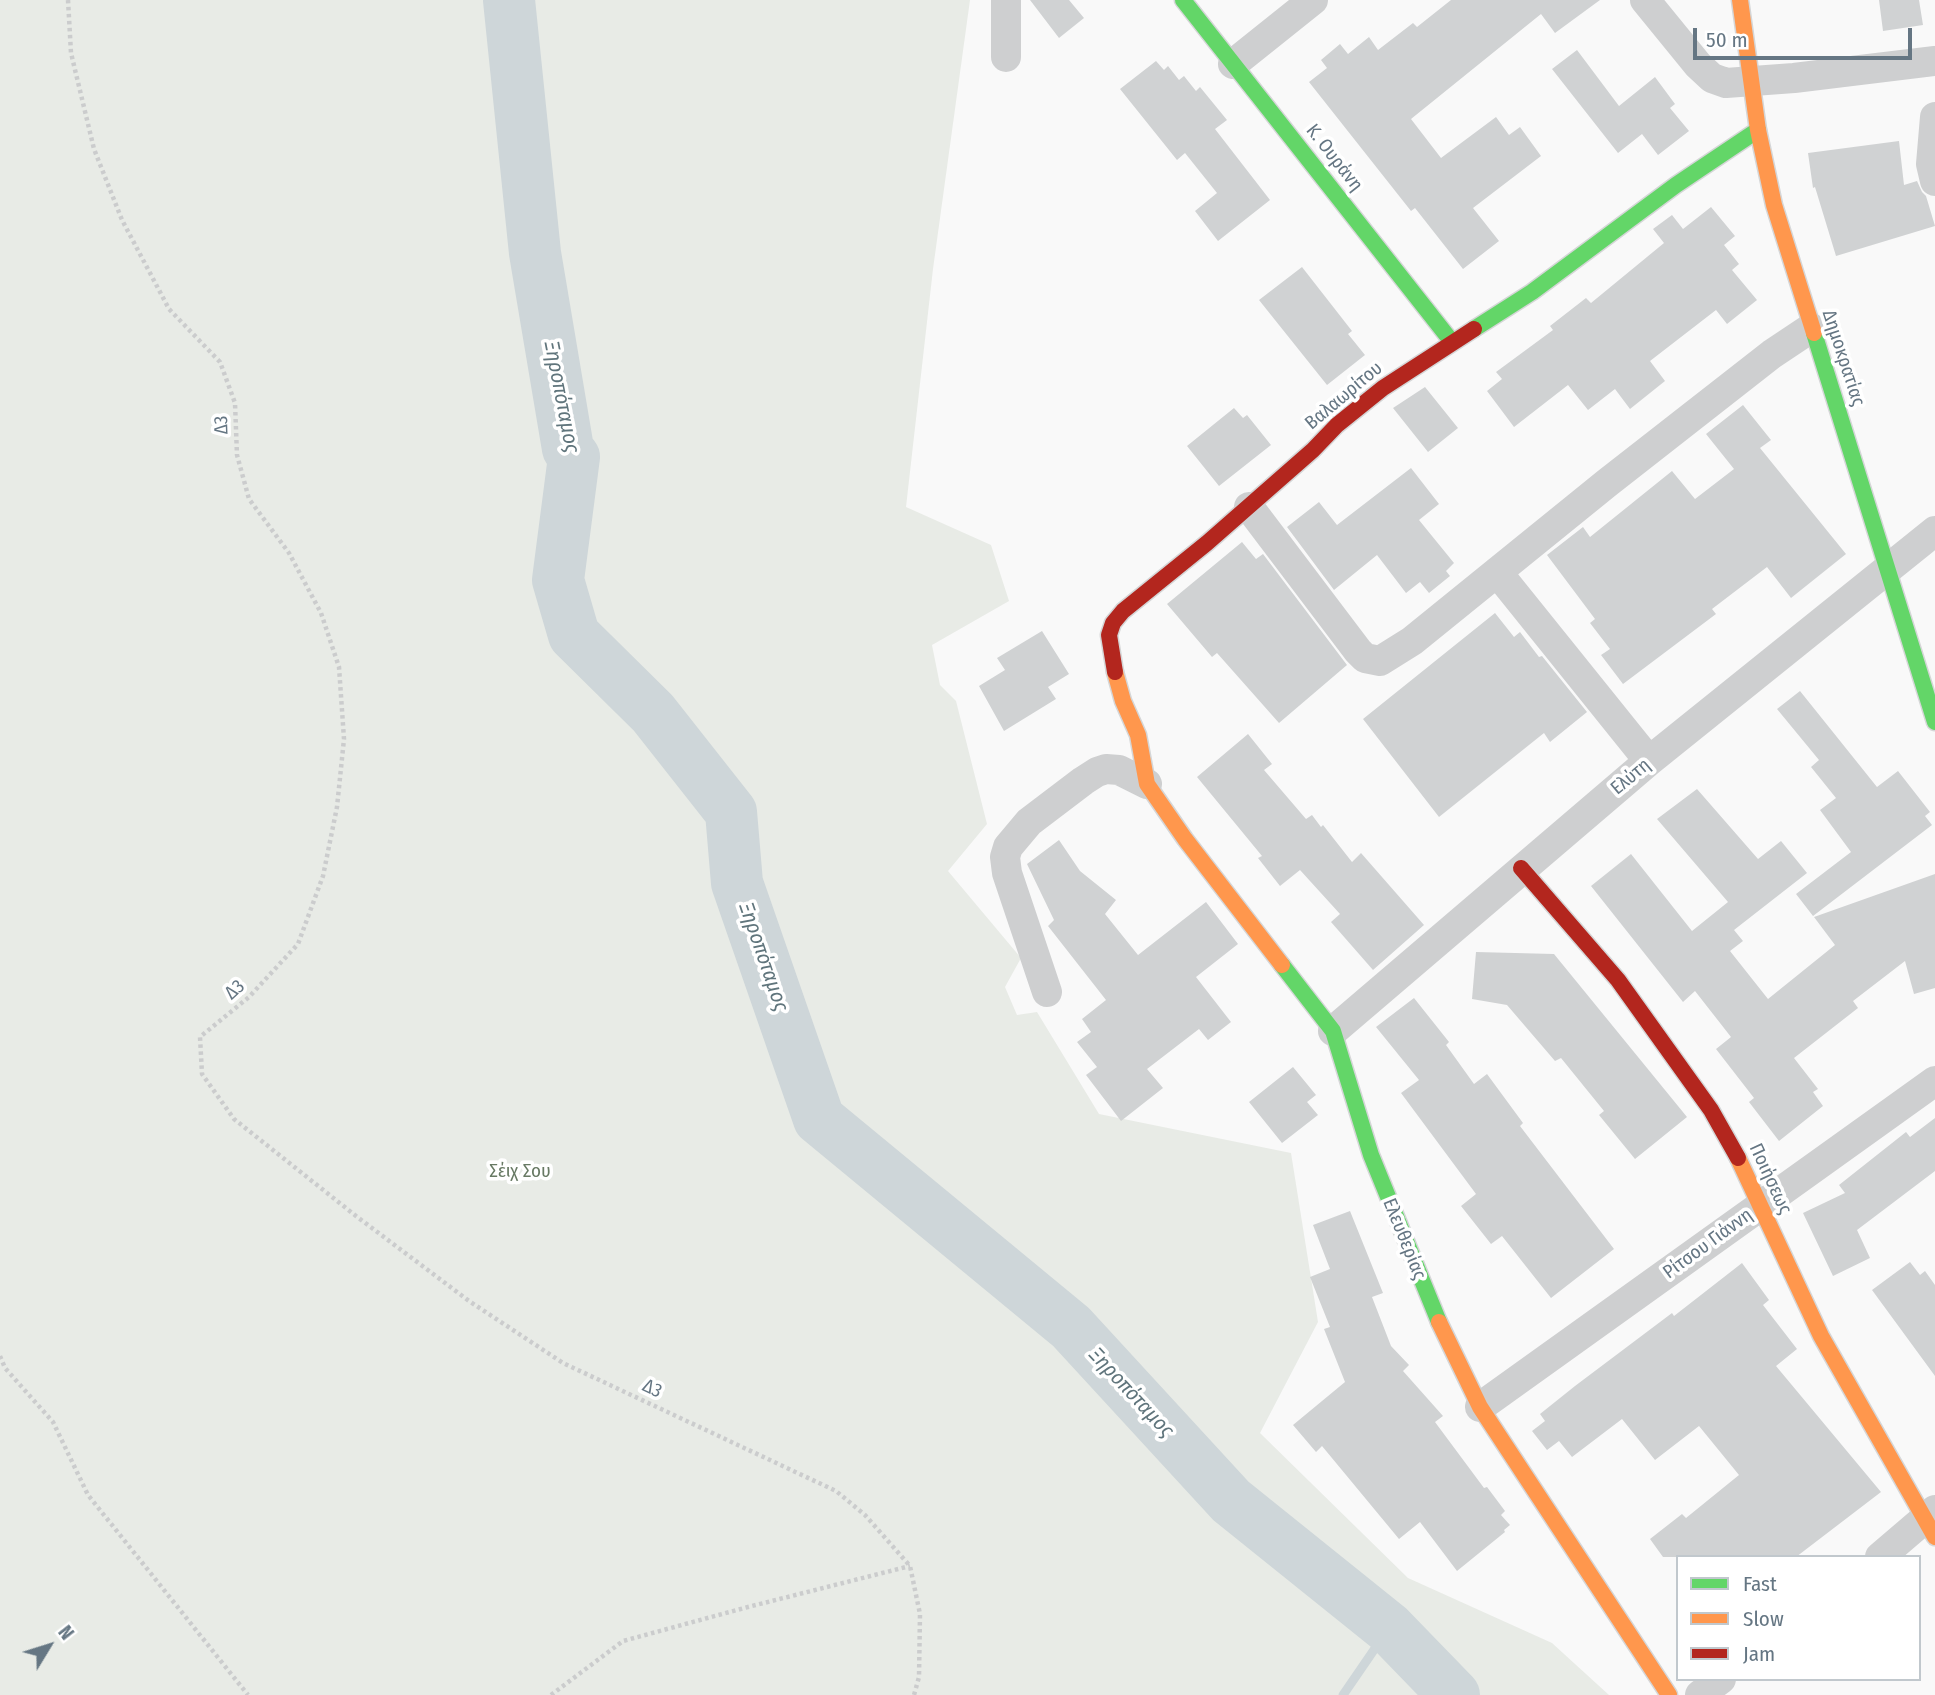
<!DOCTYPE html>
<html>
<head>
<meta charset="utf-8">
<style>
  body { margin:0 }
  #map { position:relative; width:1935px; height:1695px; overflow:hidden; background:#f9f9f9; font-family:"Fira Sans Condensed",sans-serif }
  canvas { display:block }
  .legend { position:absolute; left:1676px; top:1555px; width:245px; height:126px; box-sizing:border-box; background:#fff; border:2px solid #c1c8cd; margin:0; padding:9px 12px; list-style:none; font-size:21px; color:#657683 }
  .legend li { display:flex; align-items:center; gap:14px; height:35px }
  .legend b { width:35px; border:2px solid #c1c8cd }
  .north { position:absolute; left:14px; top:1611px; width:70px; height:70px; -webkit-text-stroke:5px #fff; paint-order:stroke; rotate:52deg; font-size:19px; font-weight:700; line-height:28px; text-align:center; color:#657683 }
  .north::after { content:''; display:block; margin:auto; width:24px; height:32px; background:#657683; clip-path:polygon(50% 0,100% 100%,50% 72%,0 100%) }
  .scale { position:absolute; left:1693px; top:28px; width:219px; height:32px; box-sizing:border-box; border:4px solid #657683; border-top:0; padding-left:9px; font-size:21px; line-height:24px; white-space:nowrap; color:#657683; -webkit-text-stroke:5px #fff; paint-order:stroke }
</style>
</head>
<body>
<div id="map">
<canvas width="1935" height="1695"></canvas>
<ul class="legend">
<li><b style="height:9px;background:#63d668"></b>Fast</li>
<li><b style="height:9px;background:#ff974d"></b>Slow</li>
<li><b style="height:9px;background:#b3261e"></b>Jam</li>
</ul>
<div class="north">N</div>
<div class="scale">50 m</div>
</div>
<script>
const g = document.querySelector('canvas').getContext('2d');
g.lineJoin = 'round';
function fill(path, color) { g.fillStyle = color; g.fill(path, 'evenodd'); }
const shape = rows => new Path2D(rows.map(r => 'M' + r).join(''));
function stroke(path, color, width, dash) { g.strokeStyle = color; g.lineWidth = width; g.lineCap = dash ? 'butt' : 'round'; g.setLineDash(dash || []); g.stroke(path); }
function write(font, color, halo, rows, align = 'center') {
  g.font = font + ' "Fira Sans Condensed",sans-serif'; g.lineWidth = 7; g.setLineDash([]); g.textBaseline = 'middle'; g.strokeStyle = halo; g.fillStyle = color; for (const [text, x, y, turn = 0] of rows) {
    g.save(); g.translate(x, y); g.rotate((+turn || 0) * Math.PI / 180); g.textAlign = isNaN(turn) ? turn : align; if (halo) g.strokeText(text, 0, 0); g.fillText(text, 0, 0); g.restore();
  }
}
const green = shape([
  [0,0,970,0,933,269,906,507,991,545,1009,601,932,645,940,685,956,701,987,824,948,871,1021,958,1005,987,1017,1015,1037,1012,1099,1114,1291,1153,1318,1322,1260,1433,1408,1578,1552,1643,1609,1695,0,1695]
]);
const stream = shape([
  [1343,1695,1389,1628]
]);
const river = shape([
  [509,0,535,253,568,449,574,457,558,580,574,635,653,713,731,812,737,883,819,1119,1071,1327,1231,1501,1389,1628,1454,1695]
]);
const building = shape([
  [1030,0,1069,0,1084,18,1059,38],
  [1451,0,1600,0,1555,33,1541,14,1411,119,1441,158,1496,117,1509,135,1520,127,1541,156,1473,208,1499,241,1463,269,1415,208,1411,211,1309,82,1327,68,1321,60,1340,44,1348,54,1369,37,1378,50,1413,23,1417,27],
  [1879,0,1919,0,1923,25,1883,31],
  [1577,50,1619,106,1655,77,1675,104,1670,108,1689,131,1658,155,1642,134,1618,153,1552,69],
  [1156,61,1164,70,1168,66,1179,80,1184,76,1196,91,1200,87,1227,120,1215,129,1270,200,1218,241,1195,211,1217,193,1185,153,1177,160,1120,89],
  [1899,141,1904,185,1917,181,1922,192,1926,196,1935,226,1836,256,1815,187,1813,188,1808,153],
  [1711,207,1735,236,1724,245,1739,264,1732,270,1757,300,1727,324,1716,310,1650,361,1665,381,1630,409,1615,389,1588,410,1568,385,1514,427,1487,391,1502,379,1496,372,1553,330,1550,326,1586,298,1591,303,1664,243,1653,229,1672,215,1683,229],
  [1302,267,1352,331,1348,334,1365,355,1327,385,1259,300],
  [1425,387,1458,428,1428,452,1393,408],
  [1743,405,1771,440,1760,448,1846,554,1791,598,1767,567,1712,609,1716,614,1623,684,1601,655,1610,649,1590,623,1595,619,1547,555,1583,527,1590,537,1672,471,1695,499,1734,469,1706,434],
  [1234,408,1243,418,1247,415,1271,445,1219,486,1187,446],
  [1411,468,1439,504,1419,520,1454,563,1446,571,1450,576,1429,593,1420,582,1406,593,1377,555,1334,590,1287,527,1319,502,1337,525],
  [1242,542,1256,559,1263,554,1347,665,1279,723,1217,653,1212,657,1167,604],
  [1495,613,1514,637,1520,632,1539,657,1542,656,1587,712,1550,742,1544,733,1439,817,1363,719],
  [1042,631,1069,674,1048,687,1056,699,1004,731,979,686,1005,670,997,658],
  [1800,691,1877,787,1898,771,1930,812,1925,816,1932,825,1813,916,1796,894,1851,852,1820,810,1836,798,1811,767,1819,760,1777,709],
  [1248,734,1272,764,1264,770,1306,819,1312,815,1321,827,1323,825,1352,862,1361,853,1424,925,1373,970,1331,922,1340,914,1300,870,1280,886,1258,858,1262,856,1197,777],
  [1697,789,1758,859,1781,841,1807,873,1734,930,1743,941,1730,951,1768,999,1835,945,1814,917,1935,874,1935,988,1914,994,1905,961,1853,1001,1858,1008,1794,1058,1818,1089,1813,1092,1823,1106,1779,1141,1749,1102,1754,1098,1716,1049,1731,1037,1695,991,1683,1002,1591,886,1631,854,1692,931,1728,902,1657,819],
  [1059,840,1080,871,1116,900,1105,914,1138,955,1206,902,1238,944,1196,977,1231,1022,1208,1040,1199,1029,1147,1069,1163,1088,1121,1121,1086,1075,1097,1067,1077,1042,1091,1032,1082,1019,1106,1000,1048,926,1054,920,1027,864],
  [1476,952,1554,954,1687,1117,1635,1159,1599,1115,1604,1111,1561,1058,1555,1061,1507,1005,1472,999],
  [1414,998,1449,1042,1446,1045,1474,1084,1487,1074,1523,1123,1520,1126,1614,1249,1551,1298,1502,1236,1491,1244,1461,1206,1476,1194,1401,1093,1419,1080,1376,1027],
  [1293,1067,1316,1095,1307,1102,1318,1115,1282,1143,1249,1102],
  [1935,1118,1935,1171,1857,1230,1870,1258,1833,1276,1803,1213,1845,1193,1839,1185,1906,1132,1910,1137],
  [1350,1211,1383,1293,1372,1297,1391,1346,1409,1365,1403,1371,1443,1416,1435,1422,1484,1488,1487,1487,1505,1511,1501,1515,1510,1525,1504,1530,1505,1532,1457,1571,1420,1522,1399,1539,1322,1446,1316,1452,1293,1425,1345,1382,1324,1329,1330,1327,1310,1277,1330,1269,1313,1225],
  [1910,1262,1920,1275,1925,1271,1935,1285,1935,1376,1872,1290],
  [1742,1263,1769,1300,1763,1305,1797,1349,1776,1366,1881,1492,1796,1557,1663,1557,1650,1539,1682,1514,1686,1518,1739,1475,1699,1426,1655,1460,1622,1419,1572,1457,1559,1441,1547,1450,1532,1431,1545,1421,1540,1414,1575,1386,1672,1313,1674,1316]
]);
const path = shape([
  [68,0,71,53,94,149,122,220,169,309,220,362,235,403,237,455,249,499,289,553,321,613,339,667,344,739,337,807,323,876,298,944,249,997,200,1037,202,1074,234,1119,356,1216,469,1301,563,1363,836,1491,865,1515,910,1566,920,1614,919,1677,914,1695],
  [0,1356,5,1368,53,1422,88,1495,248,1695],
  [551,1695,623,1641,748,1607,910,1566]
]);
const street = shape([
  [1006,0,1006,57],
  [1645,0,1698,65,1712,78,1726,83,1794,78,1935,61],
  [1233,64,1313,0],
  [1935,117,1931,164,1935,181],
  [1249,507,1358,651,1365,658,1380,661,1412,641,1607,483,1772,354,1811,328],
  [1497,572,1649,761],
  [1047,992,1007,873,1005,857,1008,847,1029,822,1083,781,1097,772,1106,769,1119,770,1147,784],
  [1333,1031,1649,761,1935,531],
  [1480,1407,1935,1081],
  [1880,1557,1935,1510],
  [1700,1695,1721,1679]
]);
const fast = shape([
  [1183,0,1452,342],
  [1474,329,1532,292,1676,185,1758,130],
  [1814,333,1935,722],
  [1282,965,1333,1031,1371,1155,1439,1322]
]);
const slow = shape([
  [1740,0,1758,130,1774,205,1814,333],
  [1115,672,1123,701,1138,735,1147,784,1185,839,1282,965],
  [1738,1158,1821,1336,1935,1537],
  [1439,1322,1480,1407,1669,1695]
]);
const jam = shape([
  [1115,672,1109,635,1113,623,1123,611,1207,543,1313,450,1337,425,1383,388,1474,329],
  [1521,868,1618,980,1711,1110,1738,1158]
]);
const streetNames = [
  ["Κ. Ουράνη",1334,158,52],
  ["Δημοκρατίας",1843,358,72],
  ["Βαλαωρίτου",1344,396,-40],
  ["Δ3",222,425,-92],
  ["Ελύτη",1631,777,-40],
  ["Δ3",235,990,-42],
  ["Ποιήσεως",1770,1179,65],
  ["Ελευθερίας",1404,1239,68],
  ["Ρίτσου Γιάννη",1708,1244,-36],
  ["Δ3",652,1389,25]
];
const parkNames = [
  ["Σέιχ Σου",520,1172]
];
const waterNames = [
  ["Ξηροπόταμος",561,397,79],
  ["Ξηροπόταμος",763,957,71],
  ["Ξηροπόταμος",1131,1393,47]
];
fill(green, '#e8ebe6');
stroke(stream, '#ced6d9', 9);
stroke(river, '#ced6d9', 52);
fill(building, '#d0d2d3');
stroke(fast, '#d5d6d7', 19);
stroke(slow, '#d5d6d7', 19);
stroke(jam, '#d5d6d7', 19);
stroke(path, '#cbcccd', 4.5, [3.5, 3.5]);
stroke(street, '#cecfd0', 30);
stroke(fast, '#63d668', 16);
stroke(slow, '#ff974d', 16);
stroke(jam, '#b3261e', 16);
write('19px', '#657683', '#fff', streetNames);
write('19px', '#687a64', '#fff', parkNames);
write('italic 21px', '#60757c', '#fff', waterNames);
</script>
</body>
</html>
